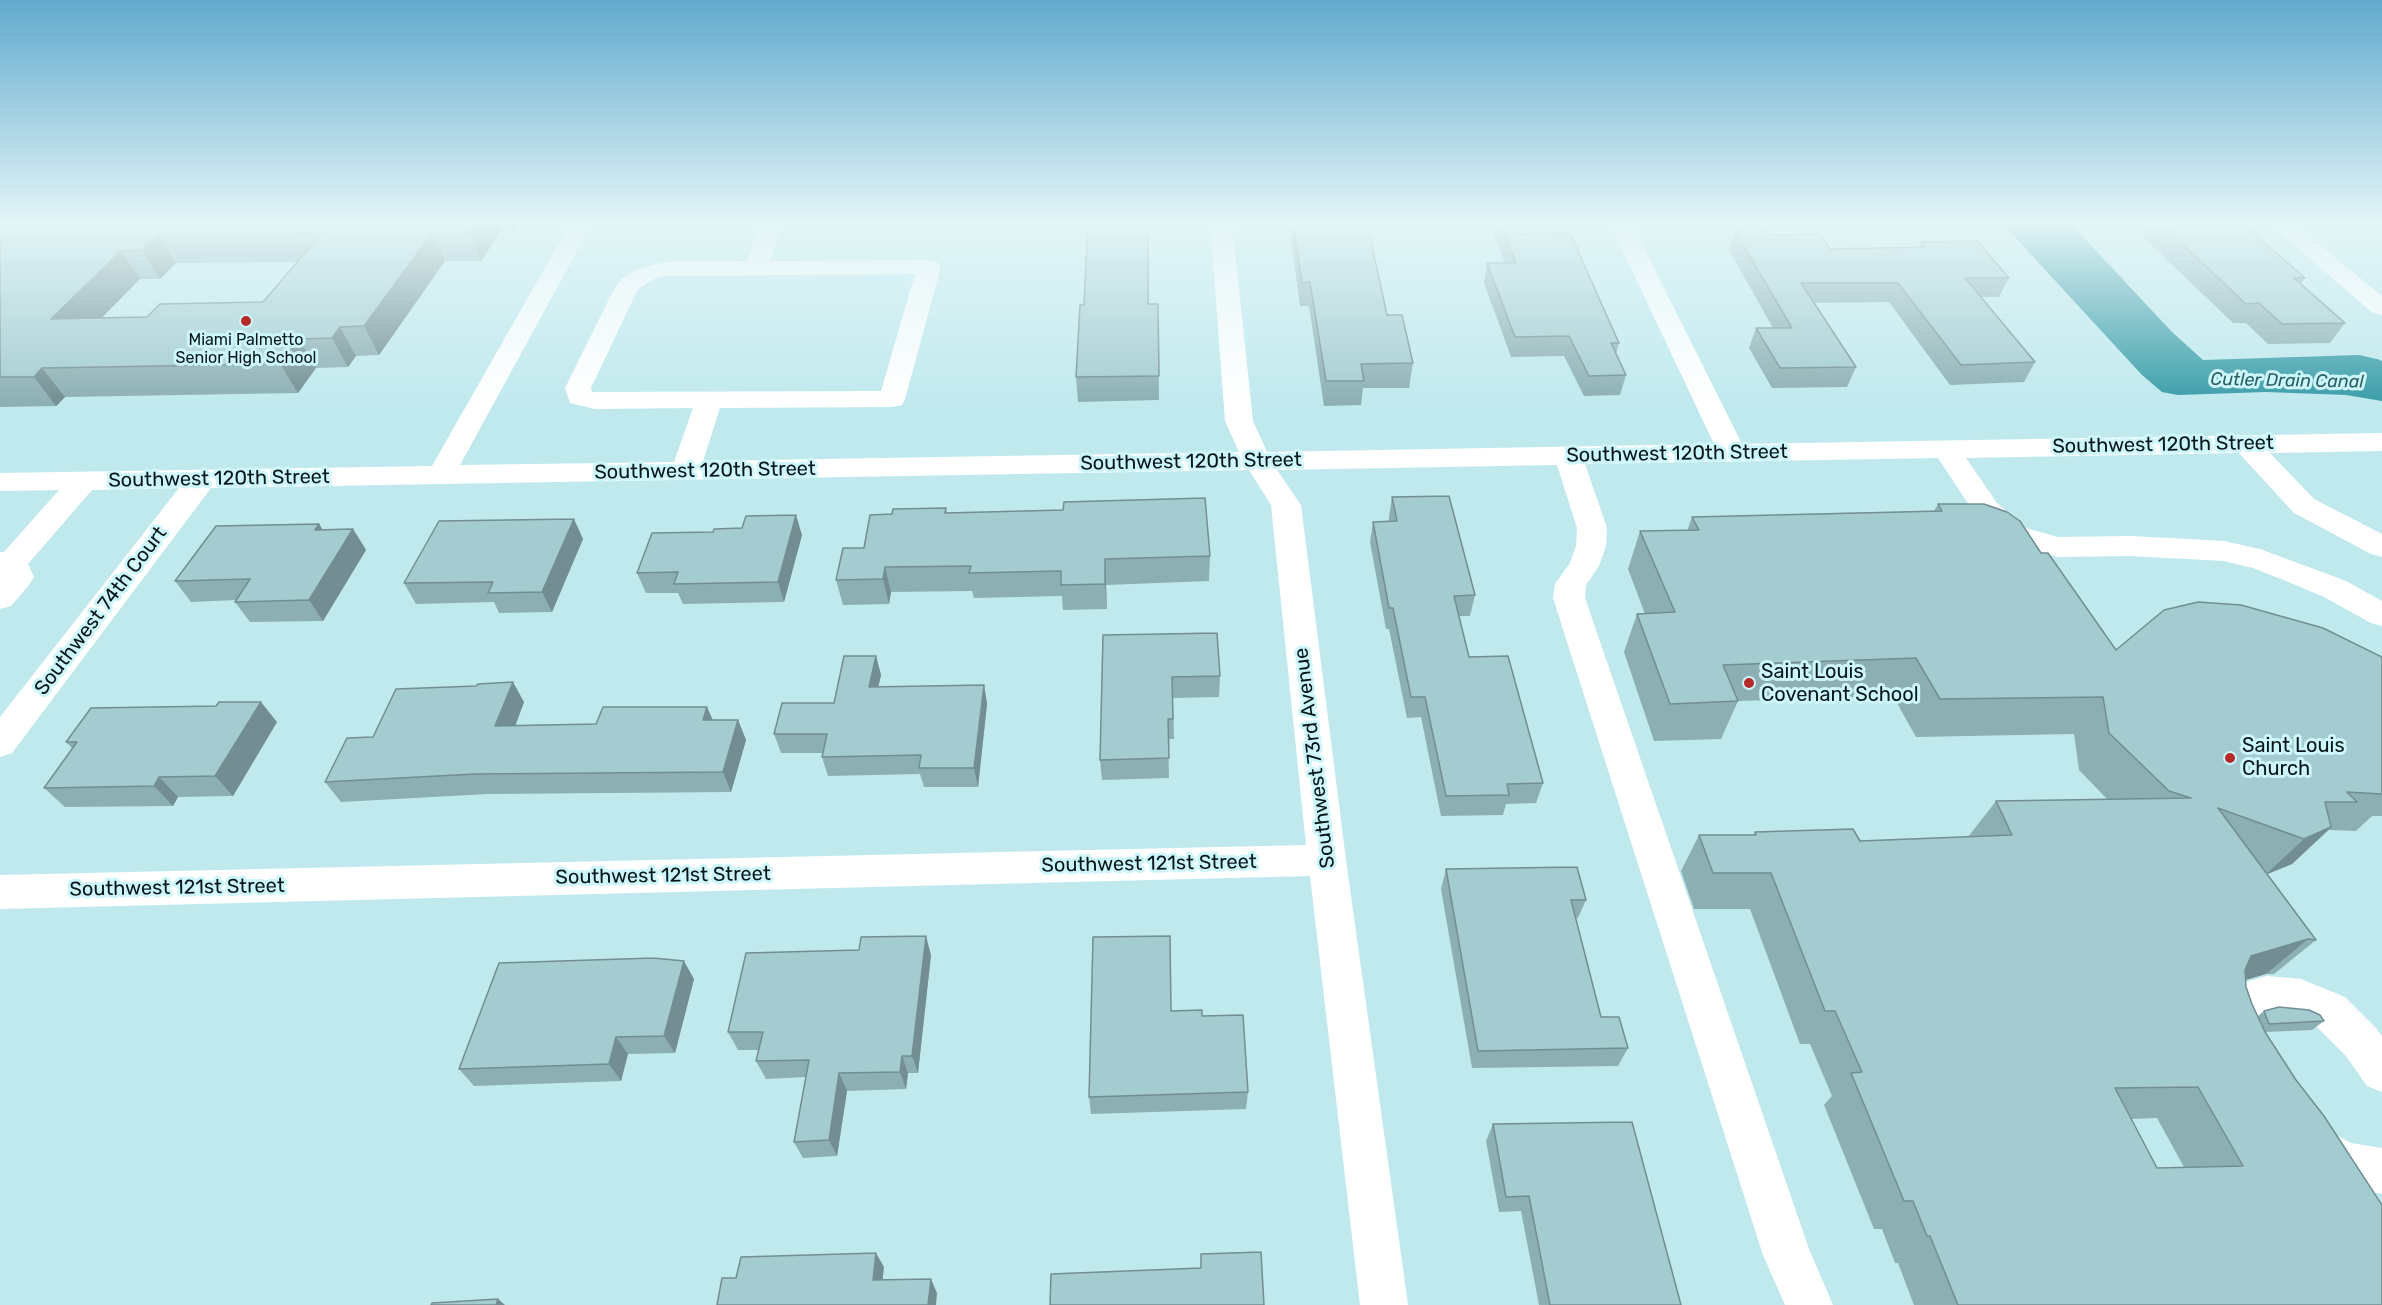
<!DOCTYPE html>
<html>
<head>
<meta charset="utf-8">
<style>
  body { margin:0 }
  canvas { display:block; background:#c0e9ee }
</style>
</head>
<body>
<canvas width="2382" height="1305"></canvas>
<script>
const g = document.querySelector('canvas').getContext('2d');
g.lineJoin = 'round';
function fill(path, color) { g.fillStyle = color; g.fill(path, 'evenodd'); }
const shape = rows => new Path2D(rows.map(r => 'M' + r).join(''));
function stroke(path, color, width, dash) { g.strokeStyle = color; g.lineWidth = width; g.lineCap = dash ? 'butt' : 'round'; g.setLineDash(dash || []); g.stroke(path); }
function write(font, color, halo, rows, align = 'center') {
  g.font = font + ' Rubik,sans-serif'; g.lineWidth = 6; g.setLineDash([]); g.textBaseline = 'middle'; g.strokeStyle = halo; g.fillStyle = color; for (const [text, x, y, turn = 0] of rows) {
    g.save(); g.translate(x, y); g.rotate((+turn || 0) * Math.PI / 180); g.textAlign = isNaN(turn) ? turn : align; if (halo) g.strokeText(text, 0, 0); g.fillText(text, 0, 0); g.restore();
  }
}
const water = shape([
  [2001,222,2069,222,2172,332,2203,360,2359,355,2377,359,2382,361,2382,401,2346,395,2266,392,2178,395,2162,392,2142,375]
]);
const minor = shape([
  [571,222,593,222,460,465,674,462,693,408,595,409,570,403,565,388,612,293,622,278,638,269,664,262,747,261,761,222,783,222,770,261,929,260,937,262,941,267,905,399,902,405,892,407,720,408,703,461,1239,452,1225,421,1210,222,1232,222,1253,421,1267,452,1714,444,1609,222,1631,222,1742,444,2382,433,2382,451,2270,453,2314,499,2382,534,2382,557,2371,554,2294,513,2239,453,1966,458,1997,503,2026,528,2058,537,2131,536,2224,541,2260,549,2346,581,2382,601,2382,626,2371,623,2324,597,2286,581,2253,568,2224,561,2131,556,2058,557,2004,542,1977,517,1938,458,1585,464,1607,528,1606,546,1599,566,1586,585,1585,598,1809,1249,1833,1305,1785,1305,1763,1255,1553,598,1555,584,1570,563,1576,546,1577,528,1557,465,1277,470,1301,505,1346,860,1408,1305,1360,1305,1310,876,0,909,0,875,1306,845,1271,505,1249,470,211,488,12,753,0,757,0,717,179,488,92,490,28,564,34,577,29,585,11,606,0,609,0,552,4,552,59,490,0,491,0,473,432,466,571,222],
  [915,274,881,391,592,392,591,388,636,293,640,288,654,279,665,276,915,274],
  [2267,222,2292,222,2382,296,2382,315,2373,313,2267,222],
  [2267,976,2301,979,2345,997,2376,1028,2382,1036,2382,1092,2367,1086,2346,1056,2315,1025,2298,1017,2267,1014,2251,1018,2252,1026,2246,1040,2231,1045,2216,1040,2210,1026,2207,1004,2213,991,2267,976],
  [2317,1125,2351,1143,2382,1148,2382,1194,2344,1187,2328,1180,2301,1163,2295,1147,2301,1131,2317,1125]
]);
const wall = shape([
  [0,222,521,222,515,231,501,231,481,261,445,261,379,355,356,356,348,367,316,368,298,393,65,397,56,406,0,407],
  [298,262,263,302,147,317,101,318,140,279,160,279,176,263],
  [1088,222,1144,222,1144,224,1148,224,1148,304,1158,304,1159,400,1078,402,1076,377,1084,305],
  [1286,222,1356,222,1387,315,1413,363,1409,388,1363,388,1361,405,1324,406,1309,306,1300,306,1289,224,1286,224],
  [1489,222,1519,222,1519,234,1619,343,1616,354,1626,375,1620,395,1584,396,1564,356,1511,357,1484,283,1487,263,1505,263],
  [2136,222,2241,222,2305,278,2301,284,2345,323,2330,343,2268,344,2246,323,2233,323,2143,237,2146,232],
  [1735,231,1770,235,1830,249,1918,248,1921,242,2009,278,1999,297,1981,297,2035,362,2024,382,1950,385,1889,302,1814,303,1856,367,1847,387,1772,388,1749,348,1756,328,1773,328,1729,250],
  [1392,497,1475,595,1470,616,1459,616,1469,657,1543,783,1536,803,1506,804,1503,815,1441,816,1421,717,1407,718,1389,629,1386,629,1370,542,1373,522,1389,522,1389,517],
  [1938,504,2041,553,2116,650,2382,657,2382,816,2372,816,2356,831,2329,830,2292,864,2267,874,2316,940,2274,974,2266,974,2246,980,2246,987,2252,1004,2258,1016,2264,1011,2324,1021,2312,1030,2266,1032,2382,1305,1914,1305,1898,1263,1895,1263,1882,1229,1874,1229,1824,1105,1832,1096,1810,1044,1800,1044,1750,909,1694,909,1681,871,1699,835,1753,835,1755,832,1860,841,1968,837,1996,801,2108,800,2079,770,2074,734,1916,737,1893,696,1738,701,1721,739,1654,741,1624,652,1637,614,1645,614,1628,569,1640,531,1687,531,1692,517,1934,511],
  [2157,1118,2184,1167,2157,1168,2131,1119],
  [946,508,947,513,1210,556,1209,581,1106,585,1107,609,1063,610,1062,596,974,598,972,591,891,592,889,604,843,605,836,580,864,548,892,514],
  [353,529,366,550,323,621,250,622,235,602,236,600,191,602,175,581,323,530],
  [802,535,784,602,683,604,678,593,646,593,637,573],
  [583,539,552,612,499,613,494,602,416,604,404,583],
  [1103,635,1220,676,1219,697,1173,698,1174,739,1168,739,1169,778,1102,780,1100,760],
  [876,656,881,675,878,687,984,685,987,704,978,787,924,787,920,774,828,776,822,757,823,753,781,753,774,734,834,703],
  [524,702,515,725,596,724,738,720,746,740,731,792,488,794,341,802,325,782,373,737],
  [277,722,233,796,178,797,173,806,65,807,44,788,72,748,66,742],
  [1446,869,1586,900,1578,918,1576,918,1601,1017,1628,1048,1618,1066,1472,1068,1441,889],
  [931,955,918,1073,908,1073,906,1089,847,1091,837,1156,803,1158,794,1142,806,1077,766,1079,756,1061,759,1050,738,1050,728,1032],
  [694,979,675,1053,628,1054,621,1081,474,1086,459,1069],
  [1171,1011,1202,1016,1248,1092,1246,1109,1091,1114,1089,1097],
  [1493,1124,1681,1305,1539,1305,1521,1211,1499,1212,1486,1141]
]);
const shadedWall = shape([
  [476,222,497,222,501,231,481,261,469,233],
  [511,222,521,222,515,231],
  [432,233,445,261,379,355,364,326],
  [158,234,176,263,160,279,142,250],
  [121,251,140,279,72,348,51,319],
  [340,327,356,356,348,367,332,338],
  [299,339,316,368,298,393,280,364],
  [42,368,65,397,56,406,34,377],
  [796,515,802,535,784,602,778,582],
  [574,519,583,539,552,612,542,592],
  [319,524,332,544,315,530],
  [353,529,366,550,323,621,309,600],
  [1105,559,1106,585,1107,609,1105,584],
  [885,567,891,592,889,604,883,579],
  [876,656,881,675,874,706,869,687],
  [513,682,524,702,508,746,495,726],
  [984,685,987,704,978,787,974,768],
  [261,702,277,722,233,796,215,776],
  [707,707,716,727,703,720],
  [738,720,746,740,731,792,723,772],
  [159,777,178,797,173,806,154,786],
  [2331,827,2292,864,2265,875,2304,839],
  [926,936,931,955,918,1073,912,1056],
  [2308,939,2266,974,2211,990,2251,956],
  [684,961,694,979,675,1053,664,1036],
  [616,1037,628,1054,621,1081,609,1064],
  [902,1056,908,1073,906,1089,900,1072],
  [839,1073,847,1091,837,1156,829,1140],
  [876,1253,884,1267,881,1294,873,1280],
  [931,1279,937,1293,936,1305,928,1305],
  [498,1299,505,1305,496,1305]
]);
const building = shape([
  [0,222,476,222,469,233,432,233,364,326,340,327,332,338,299,339,280,364,42,368,34,377,0,377,0,222],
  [322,233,263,302,160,304,147,317,51,319,121,251,142,250,158,234,322,233],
  [1088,222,1143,222,1143,224,1148,224,1148,304,1158,304,1159,376,1076,377,1080,305,1084,305,1088,222],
  [1293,222,1356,222,1356,224,1367,223,1387,315,1402,315,1413,363,1361,364,1364,381,1326,381,1310,282,1302,283,1293,222],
  [1500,222,1519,222,1519,234,1570,233,1619,343,1611,343,1626,375,1589,376,1569,336,1515,337,1487,263,1516,263,1500,222],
  [1750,222,1761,222,1770,235,1816,234,1822,237,1830,249,1925,247,1921,242,1977,241,2009,278,1965,278,2035,362,1961,365,1898,283,1801,283,1856,367,1780,368,1756,328,1792,328,1735,231,1750,222],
  [2159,222,2241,222,2305,278,2294,278,2345,323,2282,324,2259,303,2246,304,2159,222],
  [1449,496,1475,595,1454,596,1469,657,1508,656,1543,783,1507,784,1509,795,1446,796,1425,697,1411,697,1393,608,1389,608,1373,522,1397,521,1392,497,1449,496],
  [1205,498,1210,556,1105,559,1105,584,1061,585,1061,571,969,573,971,566,885,567,883,579,836,580,843,548,864,548,870,515,892,514,893,509,946,508,945,513,1063,510,1064,502,1205,498],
  [1938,504,1984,504,2007,512,2020,521,2041,553,2048,553,2116,650,2164,610,2198,602,2241,605,2323,628,2382,657,2382,794,2347,792,2357,802,2325,802,2331,827,2304,839,2218,808,2316,940,2308,939,2251,956,2245,970,2246,987,2252,1004,2265,1032,2296,1080,2324,1116,2382,1205,2382,1305,1958,1305,1930,1236,1927,1236,1913,1201,1904,1201,1851,1073,1862,1072,1835,1011,1825,1011,1771,873,1713,873,1699,835,1756,835,1755,832,1853,829,1860,841,2012,835,1996,801,2191,798,2169,791,2109,733,2103,697,1940,699,1916,658,1723,665,1738,701,1670,704,1637,614,1675,612,1640,531,1699,530,1692,517,1942,511,1938,504],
  [2198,1087,2243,1166,2157,1168,2115,1088,2198,1087],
  [796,515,778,582,674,584,678,572,637,573,652,533,713,532,714,529,742,528,746,516,796,515],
  [574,519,542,592,488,593,493,582,404,583,439,521,574,519],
  [319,524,315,530,353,529,309,600,235,602,250,579,175,581,216,526,319,524],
  [1217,633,1220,676,1172,677,1173,719,1168,719,1169,758,1100,760,1103,635,1217,633],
  [844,656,876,656,869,687,984,685,974,768,919,768,921,755,822,757,827,734,774,734,782,703,834,703,844,656],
  [513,682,495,726,596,724,603,707,707,707,703,720,738,720,723,772,475,774,325,782,347,738,373,737,396,689,476,686,478,684,513,682],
  [219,702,261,702,215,776,159,777,154,786,44,788,77,742,66,742,91,708,216,706,219,702],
  [1577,867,1586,900,1571,900,1601,1017,1619,1017,1628,1048,1478,1051,1446,869,1577,867],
  [926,936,912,1056,902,1056,900,1072,839,1073,829,1140,794,1142,809,1060,756,1061,763,1032,728,1032,746,953,859,950,861,937,926,936],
  [1170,936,1171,1011,1202,1010,1202,1016,1243,1015,1248,1092,1089,1097,1093,937,1170,936],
  [653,958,684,961,664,1036,616,1037,609,1064,459,1069,499,963,653,958],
  [2279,1007,2309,1010,2320,1015,2324,1021,2269,1024,2264,1011,2279,1007],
  [1632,1122,1681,1305,1550,1305,1529,1196,1506,1197,1493,1124,1632,1122],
  [1261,1252,1264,1305,1050,1305,1051,1274,1201,1268,1201,1254,1261,1252],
  [876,1253,873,1280,931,1279,928,1305,717,1305,722,1278,736,1278,741,1257,876,1253],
  [498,1299,496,1305,431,1305,432,1303,498,1299]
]);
const markers = [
  [246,321,6,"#b82929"],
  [1749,683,6,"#b82929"],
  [2230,758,6,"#b82929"]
];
const farPoinames = [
  ["Miami Palmetto",246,340],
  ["Senior High School",246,358]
];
const farWaternames = [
  ["Cutler Drain Canal",2287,381,1]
];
const streetNames = [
  ["Southwest 120th Street",2163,445,-1],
  ["Southwest 120th Street",1677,454,-1],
  ["Southwest 120th Street",1191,462,-1],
  ["Southwest 120th Street",705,471,-1],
  ["Southwest 120th Street",219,479,-1],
  ["Southwest 74th Court",101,611,-53],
  ["Southwest 73rd Avenue",1315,758,-97],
  ["Southwest 121st Street",1149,864,-1],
  ["Southwest 121st Street",663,876,-1],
  ["Southwest 121st Street",177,888,-1]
];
const poiNames = [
  ["Saint Louis",1761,672],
  ["Covenant School",1761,695],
  ["Saint Louis",2242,746],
  ["Church",2242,769]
];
fill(water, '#389ca8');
fill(minor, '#fff');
fill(wall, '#8cafb3');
fill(shadedWall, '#728e92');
fill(building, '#a3cbd0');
stroke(building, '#728e92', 1.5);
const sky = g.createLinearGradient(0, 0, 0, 405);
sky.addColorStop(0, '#61aace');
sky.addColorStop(0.55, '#e3f5f7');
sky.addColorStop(1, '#e3f5f700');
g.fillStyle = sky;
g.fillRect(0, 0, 2382, 405);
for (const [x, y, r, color] of markers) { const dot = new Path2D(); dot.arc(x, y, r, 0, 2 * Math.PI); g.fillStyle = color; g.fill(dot); stroke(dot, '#cdf6fb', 2); }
write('16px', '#081719', '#cdf6fb', farPoinames);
write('italic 18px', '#285e65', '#cdf6fb', farWaternames);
write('20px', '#081719', '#cdf6fb', streetNames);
write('20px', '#081719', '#cdf6fb', poiNames, 'left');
</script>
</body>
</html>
